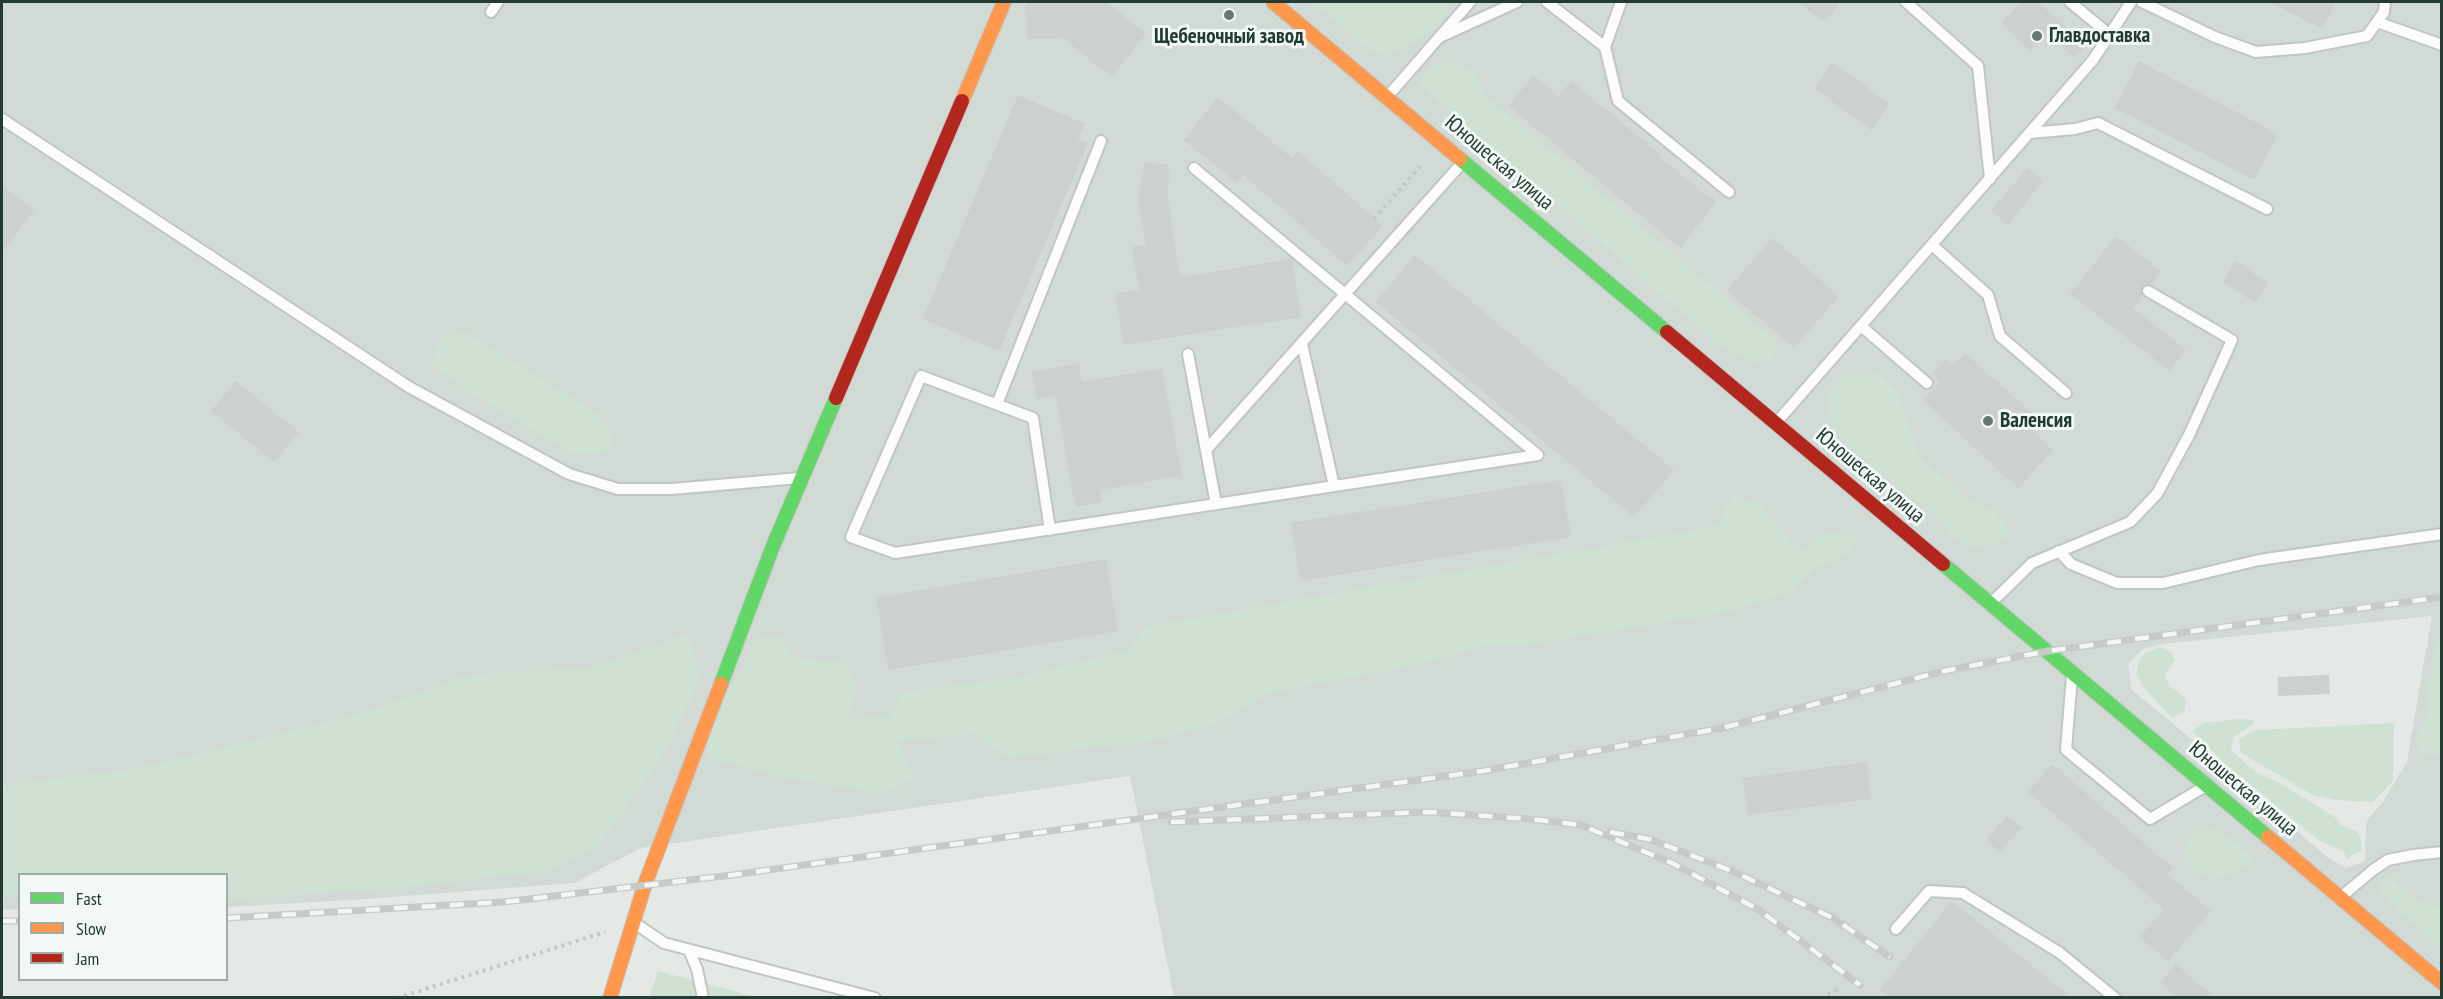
<!DOCTYPE html>
<html>
<head>
<meta charset="utf-8">
<style>
  body { margin:0 }
  #map { position:relative; width:2443px; height:999px; overflow:hidden; background:#e4e9e6; font-family:"PT Sans Narrow",sans-serif }
  canvas { display:block }
  .frame { position:absolute; inset:0; border:3px solid #233b33; pointer-events:none }
  .legend { position:absolute; left:18px; top:873px; width:210px; height:108px; box-sizing:border-box; background:#f2f8f5; border:2px solid #9faca7; margin:0; padding:8px 10px; list-style:none; font-size:18px; color:#233b33 }
  .legend li { display:flex; align-items:center; gap:12px; height:30px }
  .legend b { width:30px; border:2px solid #9faca7 }
</style>
</head>
<body>
<div id="map">
<canvas width="2443" height="999"></canvas>
<div class="frame"></div>
<ul class="legend">
<li><b style="height:8px;background:#63d668"></b>Fast</li>
<li><b style="height:8px;background:#ff974d"></b>Slow</li>
<li><b style="height:8px;background:#b3261e"></b>Jam</li>
</ul>
</div>
<script>
const g = document.querySelector('canvas').getContext('2d');
g.lineJoin = 'round';
function fill(path, color) { g.fillStyle = color; g.fill(path, 'evenodd'); }
const shape = rows => new Path2D(rows.map(r => 'M' + r).join(''));
function stroke(path, color, width, dash) { g.strokeStyle = color; g.lineWidth = width; g.lineCap = dash ? 'butt' : 'round'; g.setLineDash(dash || []); g.stroke(path); }
function write(font, color, halo, rows, align = 'center') {
  g.font = font + ' "PT Sans Narrow",sans-serif'; g.lineWidth = 6; g.setLineDash([]); g.textBaseline = 'middle'; g.strokeStyle = halo; g.fillStyle = color; for (const [text, x, y, turn = 0] of rows) {
    g.save(); g.translate(x, y); g.rotate((+turn || 0) * Math.PI / 180); g.textAlign = isNaN(turn) ? turn : align; if (halo) g.strokeText(text, 0, 0); g.fillText(text, 0, 0); g.restore();
  }
}
const built = shape([
  [2,2,2441,2,2441,997,1174,997,1130,776,641,848,574,883,367,899,227,907,226,874,20,874,19,910,2,909],
  [2432,616,2407,762,2384,800,2366,822,2365,861,2346,868,2327,857,2188,736,2132,690,2128,664,2143,649,2163,644]
]);
const green = shape([
  [1311,2,1379,2,1383,4,1390,2,1449,2,1448,10,1439,24,1405,49,1387,56,1369,49],
  [1453,62,1476,74,1487,97,1777,341,1773,358,1754,363,1721,347,1422,87,1421,76,1435,63],
  [465,332,597,413,612,435,608,452,573,454,468,392,432,365,441,337],
  [1879,374,1897,392,1920,457,1967,499,1995,512,2008,528,2009,537,2002,542,1973,547,1955,538,1939,520,1835,434,1829,411,1830,392,1844,376],
  [1732,495,1760,504,1790,541,1802,549,1826,533,1856,536,1851,553,1815,568,1793,591,1733,611,1527,645,1487,645,1420,664,1267,694,1216,724,1152,741,1008,758,976,734,898,741,915,778,883,793,786,778,708,758,708,728,756,638,782,636,792,657,846,663,857,687,849,719,891,717,901,692,1010,679,1130,650,1145,627,1718,526],
  [688,634,700,679,665,752,597,848,551,871,385,889,227,899,226,874,20,874,19,895,2,897,2,786,144,767,360,714,469,675,589,668],
  [2441,634,2441,750,2438,754,2422,757,2416,737,2427,715,2432,664,2438,635],
  [2160,647,2171,652,2175,660,2165,674,2169,685,2184,697,2186,702,2184,711,2172,718,2143,687,2136,674,2138,663,2144,654],
  [2239,719,2254,720,2253,724,2234,737,2231,750,2257,773,2276,781,2335,817,2341,825,2356,831,2361,839,2362,850,2347,858,2343,851,2320,841,2226,765,2192,731,2203,723],
  [2394,723,2393,781,2373,802,2336,800,2313,795,2241,753,2239,739,2257,730],
  [2214,828,2228,836,2253,858,2251,864,2218,879,2207,879,2189,865,2184,858,2185,845,2192,834],
  [2387,875,2411,896,2431,906,2441,907,2441,949,2401,913,2379,889],
  [658,971,756,997,649,998]
]);
const building = shape([
  [1029,2,1107,2,1146,34,1111,77,1063,38,1027,39,1025,6],
  [1796,2,1840,2,1825,22],
  [2021,2,2038,2,2087,45,2074,58,2047,33,2030,51,2001,23],
  [2269,2,2336,2,2322,29],
  [2139,61,2278,134,2254,180,2115,108],
  [1832,62,1890,104,1871,130,1814,88],
  [1533,75,1559,96,1571,81,1661,155,1659,157,1716,202,1680,248,1509,106],
  [1018,95,1085,124,1078,139,1088,143,999,351,923,319],
  [1218,97,1292,158,1298,151,1383,226,1347,266,1244,175,1237,183,1184,140],
  [1144,162,1169,165,1168,201,1180,277,1292,259,1301,317,1123,345,1115,293,1139,290,1132,247,1146,245,1138,202],
  [2027,168,2043,181,2008,225,1991,211],
  [2,185,34,210,2,252],
  [2116,236,2161,271,2151,284,2142,287,2142,296,2133,308,2186,350,2170,371,2070,294],
  [1772,238,1839,296,1794,348,1727,291],
  [1415,255,1674,470,1634,517,1376,302],
  [2236,261,2268,283,2255,303,2223,282],
  [1965,353,2035,416,2026,425,2053,450,2018,488,1923,400,1940,382,1932,374,1945,360,1953,366],
  [1079,363,1082,382,1162,368,1182,476,1100,490,1102,502,1075,507,1056,396,1037,399,1032,371],
  [236,381,299,432,274,462,211,411],
  [1561,480,1571,537,1300,581,1291,523],
  [1106,559,1118,631,888,670,876,598],
  [2329,675,2330,694,2278,696,2278,677],
  [1867,762,1871,799,1747,815,1743,778],
  [2052,764,2173,868,2167,874,2211,911,2168,961,2139,937,2164,909,2028,792],
  [2007,816,2021,828,2000,852,1986,840],
  [1952,901,2072,998,1890,998,1880,990],
  [2176,964,2215,998,2177,998,2160,983]
]);
const path = shape([
  [1374,219,1423,163],
  [397,998,605,932],
  [1821,998,1840,988]
]);
const lane = shape([
  [1547,2,1605,47,1618,101,1729,192],
  [1906,2,1978,66,1990,179],
  [2070,2,2110,35],
  [2142,2,2215,37,2256,52,2305,48,2367,36,2384,12,2385,2],
  [491,12,498,2],
  [2377,22,2442,45],
  [1442,36,1517,2],
  [1605,47,1621,2],
  [1388,96,1470,2],
  [2,119,409,387,569,474,618,489,672,489,799,478],
  [2030,133,2075,129,2098,123,2267,209],
  [1932,245,1988,295,2000,336,2066,393],
  [1861,326,1927,383],
  [1302,344,1334,486],
  [1188,354,1216,504],
  [997,404,1101,141],
  [1776,423,2093,60,2131,2],
  [1206,450,1462,163],
  [1050,530,1033,418,921,376,851,537,895,553,1538,455,1194,168],
  [2059,551,2071,564,2117,583,2163,583,2259,560,2442,534],
  [1992,602,2032,563,2130,522,2157,494,2189,435,2232,340,2148,291],
  [2072,676,2066,750,2150,819,2204,787],
  [2341,897,2373,870,2388,860,2413,855,2442,852],
  [636,924,664,943,875,998],
  [1896,929,1929,891,1963,893,2060,953,2115,998],
  [689,950,697,969,703,998]
]);
const fast = shape([
  [1460,159,1667,332],
  [1943,564,2268,837],
  [721,684,773,546,836,398]
]);
const slow = shape([
  [1273,2,1460,159],
  [962,101,1004,2],
  [2268,837,2442,983],
  [610,998,645,884,721,684]
]);
const jam = shape([
  [1667,332,1943,564],
  [836,398,962,101]
]);
const rail = shape([
  [1171,822,1428,812,1530,819,1581,825,1674,864,1759,910,1860,985],
  [1610,832,1649,839,1732,871,1833,918,1890,957],
  [226,918,504,902,732,875,1483,771,1722,728,1944,671,2048,651,2442,597],
  [2,921,20,921]
]);
const markers = [
  [1229,15,6,"#677872"],
  [2037,36,6,"#677872"],
  [1988,421,6,"#677872"]
];
const poiNames = [
  ["Главдоставка",2049,36],
  ["Щебеночный завод",1229,37,"center"],
  ["Валенсия",2000,421]
];
const streetNames = [
  ["Юношеская улица",1499,163,40],
  ["Юношеская улица",1870,476,40],
  ["Юношеская улица",2243,789,40]
];
fill(built, '#d2dad6');
fill(green, '#cfe1d3');
fill(building, '#ccd0ce');
stroke(lane, '#c1c6c3', 14);
stroke(fast, '#c0c6c3', 16);
stroke(slow, '#c0c6c3', 16);
stroke(jam, '#c0c6c3', 16);
stroke(path, '#c1c9c5', 4, [3, 4.5]);
stroke(lane, '#fbfcfb', 10);
stroke(fast, '#63d668', 14);
stroke(slow, '#ff974d', 14);
stroke(jam, '#b3261e', 14);
stroke(rail, '#c7cac9', 7);
stroke(rail, '#f2f8f5', 4.5, [14]);
for (const [x, y, r, color] of markers) { const dot = new Path2D(); dot.arc(x, y, r, 0, 2 * Math.PI); g.fillStyle = color; g.fill(dot); stroke(dot, '#f2f8f5', 2); }
write('bold 21px', '#233b33', '#f2f8f5', poiNames, 'left');
write('21px', '#233b33', '#f2f8f5', streetNames);
</script>
</body>
</html>
